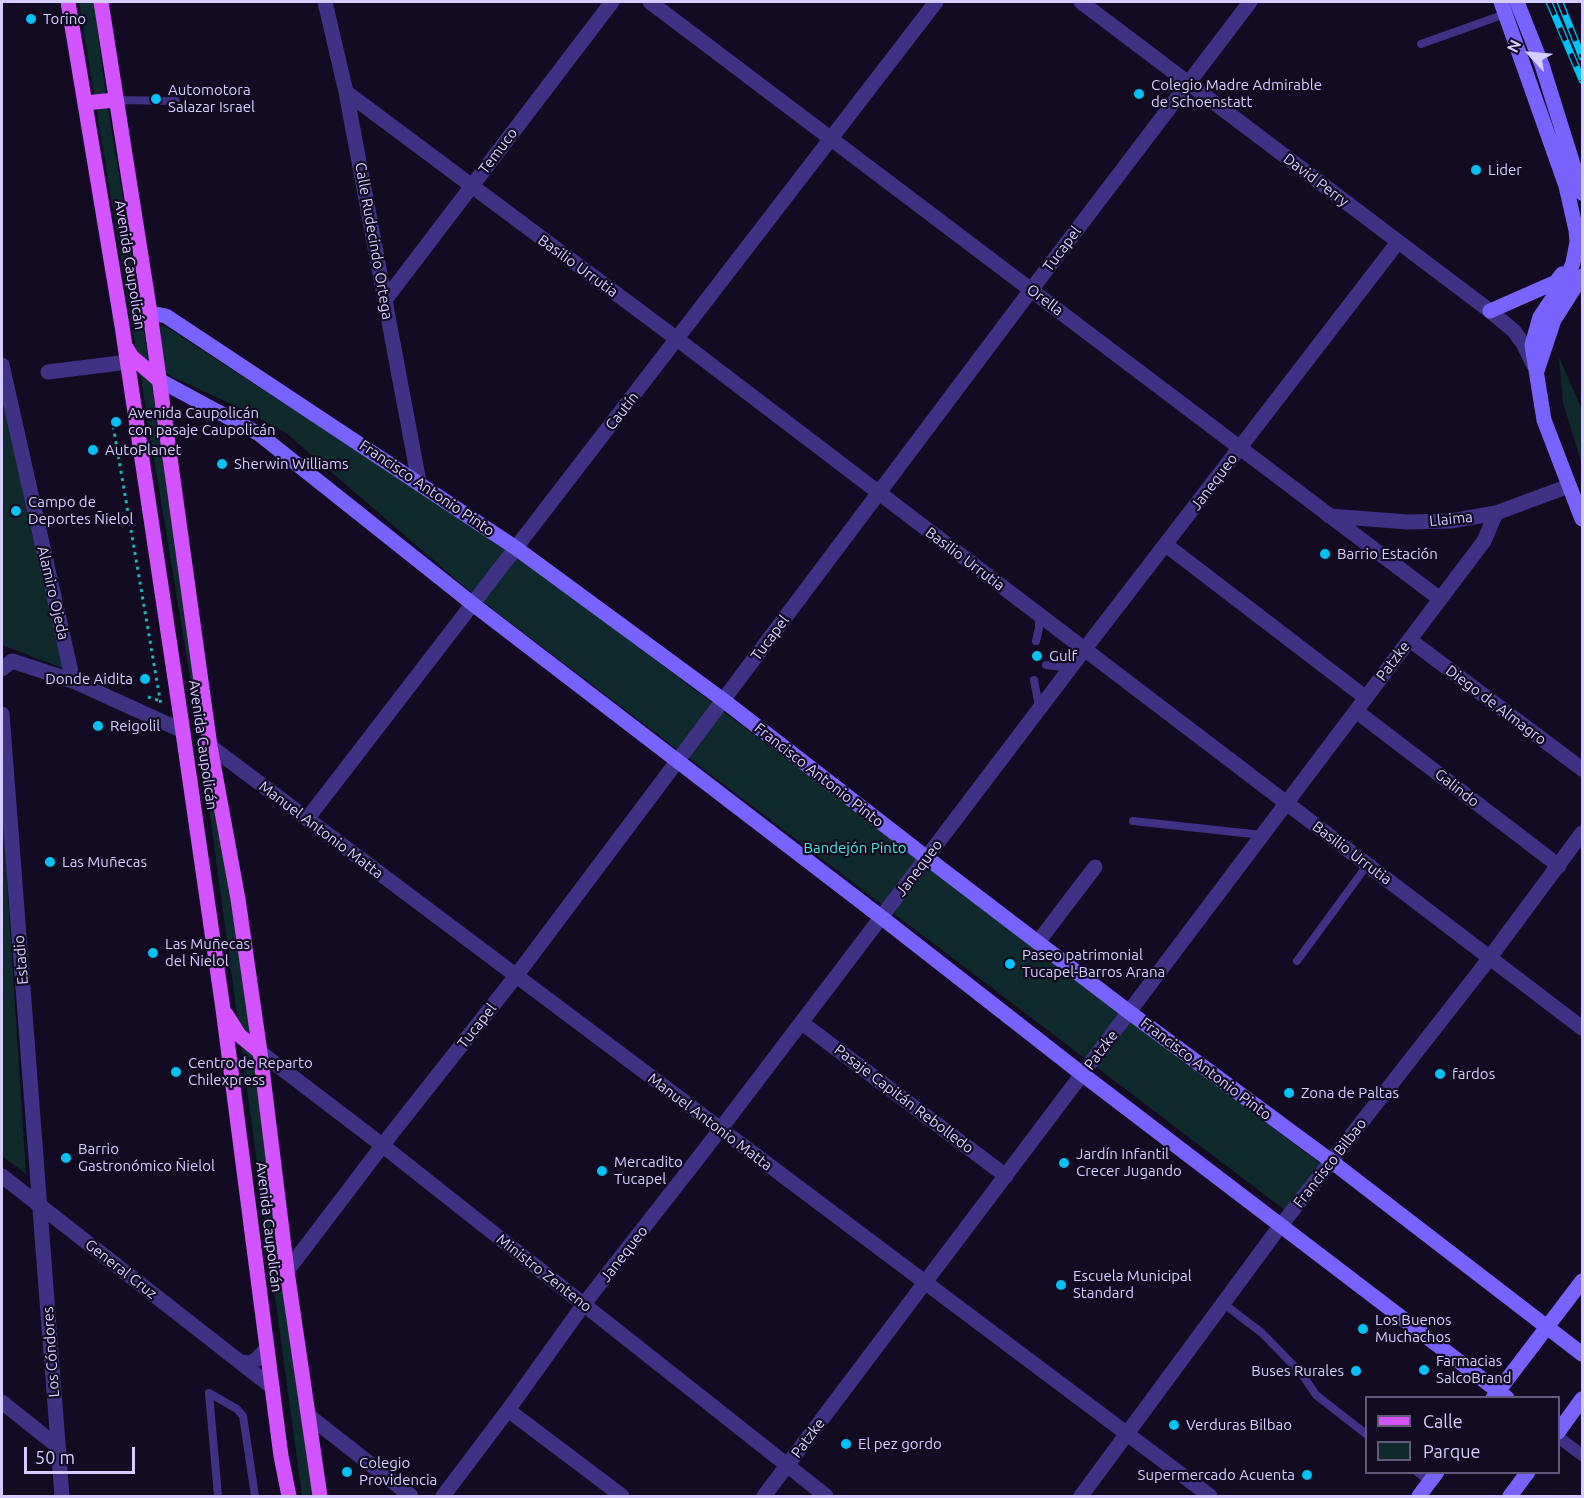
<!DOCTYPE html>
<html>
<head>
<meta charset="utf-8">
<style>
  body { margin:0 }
  #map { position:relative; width:1584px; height:1498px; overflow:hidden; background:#120b22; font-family:Ubuntu,sans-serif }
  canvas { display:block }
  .frame { position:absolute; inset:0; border:3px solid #d7ccff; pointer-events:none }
  .legend { position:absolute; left:1365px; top:1396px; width:195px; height:78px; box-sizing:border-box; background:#120b22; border:2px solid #61587a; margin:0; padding:8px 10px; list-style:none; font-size:18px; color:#d7ccff }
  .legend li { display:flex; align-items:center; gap:12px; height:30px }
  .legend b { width:30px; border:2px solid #61587a }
  .north { position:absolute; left:1500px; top:24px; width:60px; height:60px; -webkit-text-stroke:4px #120b22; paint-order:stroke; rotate:296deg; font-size:16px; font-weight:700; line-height:24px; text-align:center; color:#d7ccff }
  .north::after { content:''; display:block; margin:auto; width:21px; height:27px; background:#d7ccff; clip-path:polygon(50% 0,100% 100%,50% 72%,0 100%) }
  .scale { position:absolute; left:24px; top:1447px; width:111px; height:27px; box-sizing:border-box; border:3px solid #d7ccff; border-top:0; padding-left:8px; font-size:18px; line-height:21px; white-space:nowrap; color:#d7ccff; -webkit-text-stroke:4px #120b22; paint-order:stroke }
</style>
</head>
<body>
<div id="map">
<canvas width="1584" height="1498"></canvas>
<div class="frame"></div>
<ul class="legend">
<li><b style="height:8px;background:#d253ff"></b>Calle</li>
<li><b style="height:16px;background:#0e2a2c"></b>Parque</li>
</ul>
<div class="north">N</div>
<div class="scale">50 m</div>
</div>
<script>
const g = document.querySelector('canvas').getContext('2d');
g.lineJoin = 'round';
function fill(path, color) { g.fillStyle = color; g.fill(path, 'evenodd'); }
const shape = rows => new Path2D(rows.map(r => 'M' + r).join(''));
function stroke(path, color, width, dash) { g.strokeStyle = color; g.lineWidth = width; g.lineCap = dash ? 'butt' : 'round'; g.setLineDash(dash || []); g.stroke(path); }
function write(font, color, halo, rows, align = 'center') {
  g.font = font + ' Ubuntu,sans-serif'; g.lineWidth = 4.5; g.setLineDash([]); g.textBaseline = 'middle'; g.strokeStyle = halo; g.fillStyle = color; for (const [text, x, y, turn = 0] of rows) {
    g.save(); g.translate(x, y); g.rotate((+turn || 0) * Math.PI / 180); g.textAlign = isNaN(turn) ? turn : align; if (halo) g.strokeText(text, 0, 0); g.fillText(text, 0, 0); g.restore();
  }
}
const green = shape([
  [79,2,94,2,107,103,125,209,254,1050,316,1496,302,1496,198,726],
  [165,326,490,538,543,575,1322,1165,1286,1211,499,614,460,583,286,433,248,412,173,377,164,371,156,328],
  [1559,357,1582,410,1582,464,1563,403],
  [2,378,65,669,2,645],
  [2,805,26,1174,2,1156]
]);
const path = shape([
  [112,419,161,705],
  [148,697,161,701]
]);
const service = shape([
  [1421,44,1508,13],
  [115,100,176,101],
  [1036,641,1039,628,1039,616],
  [1046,665,1070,668],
  [1034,680,1039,706],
  [1133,821,1262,835],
  [1297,961,1368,864],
  [1224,1304,1262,1333,1302,1374,1316,1395,1366,1434],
  [1417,1472,1430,1482],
  [218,1496,209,1393,237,1409,243,1416,255,1496]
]);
const pedestrian = shape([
  [1558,1437,1582,1455]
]);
const minor = shape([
  [325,2,346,92,419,482],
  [650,2,1440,599],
  [346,92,677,339,1582,1028],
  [385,300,612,2],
  [2,365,73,681],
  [48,372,128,362],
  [1329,516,1408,522,1451,521,1496,513,1569,486],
  [1166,545,1366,698],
  [1410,640,1582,769],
  [2,669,12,661,73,681,183,731],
  [1356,711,1559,866],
  [2,714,62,1496],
  [210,746,1210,1496],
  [307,819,936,2],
  [1038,942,1095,867],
  [802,1023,1006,1176],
  [260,1052,382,1145,826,1496],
  [2,1176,272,1387],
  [287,1271,392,1133,516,976,1031,290,1250,2],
  [241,1362,250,1363,257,1359,267,1348],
  [2,1402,57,1446],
  [508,1410,622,1496],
  [309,1416,411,1496],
  [443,1496,508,1410,584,1304,706,1148,1084,650,1398,242],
  [764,1496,1484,541,1496,513],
  [1081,1496,1275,1233,1482,968,1582,833]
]);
const tertiary = shape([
  [1081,2,1490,311,1514,331,1524,345,1533,364]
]);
const secondary = shape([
  [1501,2,1566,186,1576,230,1577,242,1573,263,1567,277,1540,317,1532,345,1544,420,1582,519],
  [1517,2,1542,65,1582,193],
  [1490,311,1556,282,1562,274],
  [150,313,166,316,516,548,723,700,927,858,1129,1012,1331,1161,1582,1354],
  [1537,371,1554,320,1582,276],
  [159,380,259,434,474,605,881,917,1082,1074,1507,1398],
  [1493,1398,1582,1281],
  [1558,1432,1582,1399],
  [1419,1496,1437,1472],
  [1510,1496,1528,1472]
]);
const primary = shape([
  [68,2,122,326,180,712,223,1009,281,1456,289,1496],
  [101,2,150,313,210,746,238,899,260,1052,287,1271,320,1496],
  [85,103,115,100],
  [126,347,132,357,159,380],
  [226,1014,239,1035,260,1052]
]);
const rail = shape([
  [1549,2,1582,80],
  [1560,2,1582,57]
]);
const markers = [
  [31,19,6,"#00c2f7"],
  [1139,94,6,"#00c2f7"],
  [156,99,6,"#00c2f7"],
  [1476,170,6,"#00c2f7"],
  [116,422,6,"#00c2f7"],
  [93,450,6,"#00c2f7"],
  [222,464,6,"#00c2f7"],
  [16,511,6,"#00c2f7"],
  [1325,554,6,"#00c2f7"],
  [1037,656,6,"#00c2f7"],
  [145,679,6,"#00c2f7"],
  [98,726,6,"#00c2f7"],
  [50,862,6,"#00c2f7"],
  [153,953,6,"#00c2f7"],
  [1010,964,6,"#00c2f7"],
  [176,1072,6,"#00c2f7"],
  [1440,1074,6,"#00c2f7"],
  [1289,1093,6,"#00c2f7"],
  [66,1158,6,"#00c2f7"],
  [1064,1163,6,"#00c2f7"],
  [602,1171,6,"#00c2f7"],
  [1061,1285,6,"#00c2f7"],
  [1363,1329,6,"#00c2f7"],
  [1424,1370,6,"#00c2f7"],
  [1356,1371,6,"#00c2f7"],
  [1174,1425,6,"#00c2f7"],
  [846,1444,6,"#00c2f7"],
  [347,1472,6,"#00c2f7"],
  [1307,1475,6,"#00c2f7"]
];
const poiNames = [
  ["Torino",43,19],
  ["Colegio Madre Admirable",1151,85],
  ["de Schoenstatt",1151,102],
  ["Automotora",168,90],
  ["Salazar Israel",168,107],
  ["Lider",1488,170],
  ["Avenida Caupolicán",128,413],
  ["con pasaje Caupolicán",128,430],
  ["AutoPlanet",105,450],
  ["Sherwin Williams",234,464],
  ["Campo de",28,502],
  ["Deportes Ñielol",28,519],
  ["Barrio Estación",1337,554],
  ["Gulf",1049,656],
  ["Donde Aidita",133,679,"right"],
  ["Reigolil",110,726],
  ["Las Muñecas",62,862],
  ["Las Muñecas",165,944],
  ["del Ñielol",165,961],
  ["Paseo patrimonial",1022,955],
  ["Tucapel-Barros Arana",1022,972],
  ["Centro de Reparto",188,1063],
  ["Chilexpress",188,1080],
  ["fardos",1452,1074],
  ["Zona de Paltas",1301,1093],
  ["Barrio",78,1149],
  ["Gastronómico Ñielol",78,1166],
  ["Jardín Infantil",1076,1154],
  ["Crecer Jugando",1076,1171],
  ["Mercadito",614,1162],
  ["Tucapel",614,1179],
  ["Escuela Municipal",1073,1276],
  ["Standard",1073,1293],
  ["Los Buenos",1375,1320],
  ["Muchachos",1375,1337],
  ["Farmacias",1436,1361],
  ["SalcoBrand",1436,1378],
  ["Buses Rurales",1344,1371,"right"],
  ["Verduras Bilbao",1186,1425],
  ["El pez gordo",858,1444],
  ["Colegio",359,1463],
  ["Providencia",359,1480],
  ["Supermercado Acuenta",1295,1475,"right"]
];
const streetNames = [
  ["Temuco",498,151,-53],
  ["David Perry",1316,180,37],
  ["Calle Rudecindo Ortega",374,241,80],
  ["Tucapel",1062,249,-53],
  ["Avenida Caupolicán",130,265,81],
  ["Basilio Urrutia",578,266,36],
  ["Orella",1045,300,37],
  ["Cautín",622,411,-52],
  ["Janequeo",1214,482,-53],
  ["Francisco Antonio Pinto",427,488,34],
  ["Llaima",1451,519,-6],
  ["Basilio Urrutia",965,559,37],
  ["Alamiro Ojeda",53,593,77],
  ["Tucapel",770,638,-53],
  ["Patzke",1393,661,-53],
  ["Diego de Almagro",1496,705,37],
  ["Avenida Caupolicán",203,745,82],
  ["Francisco Antonio Pinto",819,775,38],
  ["Galindo",1457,788,38],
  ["Manuel Antonio Matta",321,830,37],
  ["Basilio Urrutia",1352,853,37],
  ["Janequeo",919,868,-53],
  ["Estadio",21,960,-95],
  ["Tucapel",477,1026,-52],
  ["Patzke",1101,1050,-53],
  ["Francisco Antonio Pinto",1206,1069,37],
  ["Pasaje Capitán Rebolledo",904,1099,37],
  ["Manuel Antonio Matta",710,1122,37],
  ["Francisco Bilbao",1330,1163,-52],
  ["Avenida Caupolicán",269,1227,83],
  ["Janequeo",624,1254,-52],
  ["General Cruz",121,1269,38],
  ["Ministro Zenteno",544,1273,38],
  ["Los Cóndores",51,1352,-94],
  ["Patzke",808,1438,-53]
];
const parkNames = [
  ["Bandejón Pinto",855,848]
];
fill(green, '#0e2a2c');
stroke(path, '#23b3bb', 3, [3, 4.5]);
stroke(service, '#3f3285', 8);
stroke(pedestrian, '#3f3285', 12);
stroke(minor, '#3f3285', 15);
stroke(tertiary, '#3f3285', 15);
stroke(secondary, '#7863ff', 15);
stroke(primary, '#d253ff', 15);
stroke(rail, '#00c2f7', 7);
stroke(rail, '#120b22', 4.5, [14]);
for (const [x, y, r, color] of markers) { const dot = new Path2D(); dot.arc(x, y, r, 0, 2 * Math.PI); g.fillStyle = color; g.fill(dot); stroke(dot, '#120b22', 2); }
write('15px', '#d7ccff', '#120b22', poiNames, 'left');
write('15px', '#d7ccff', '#120b22', streetNames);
write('15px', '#4ee9d4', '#120b22', parkNames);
</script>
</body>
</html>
